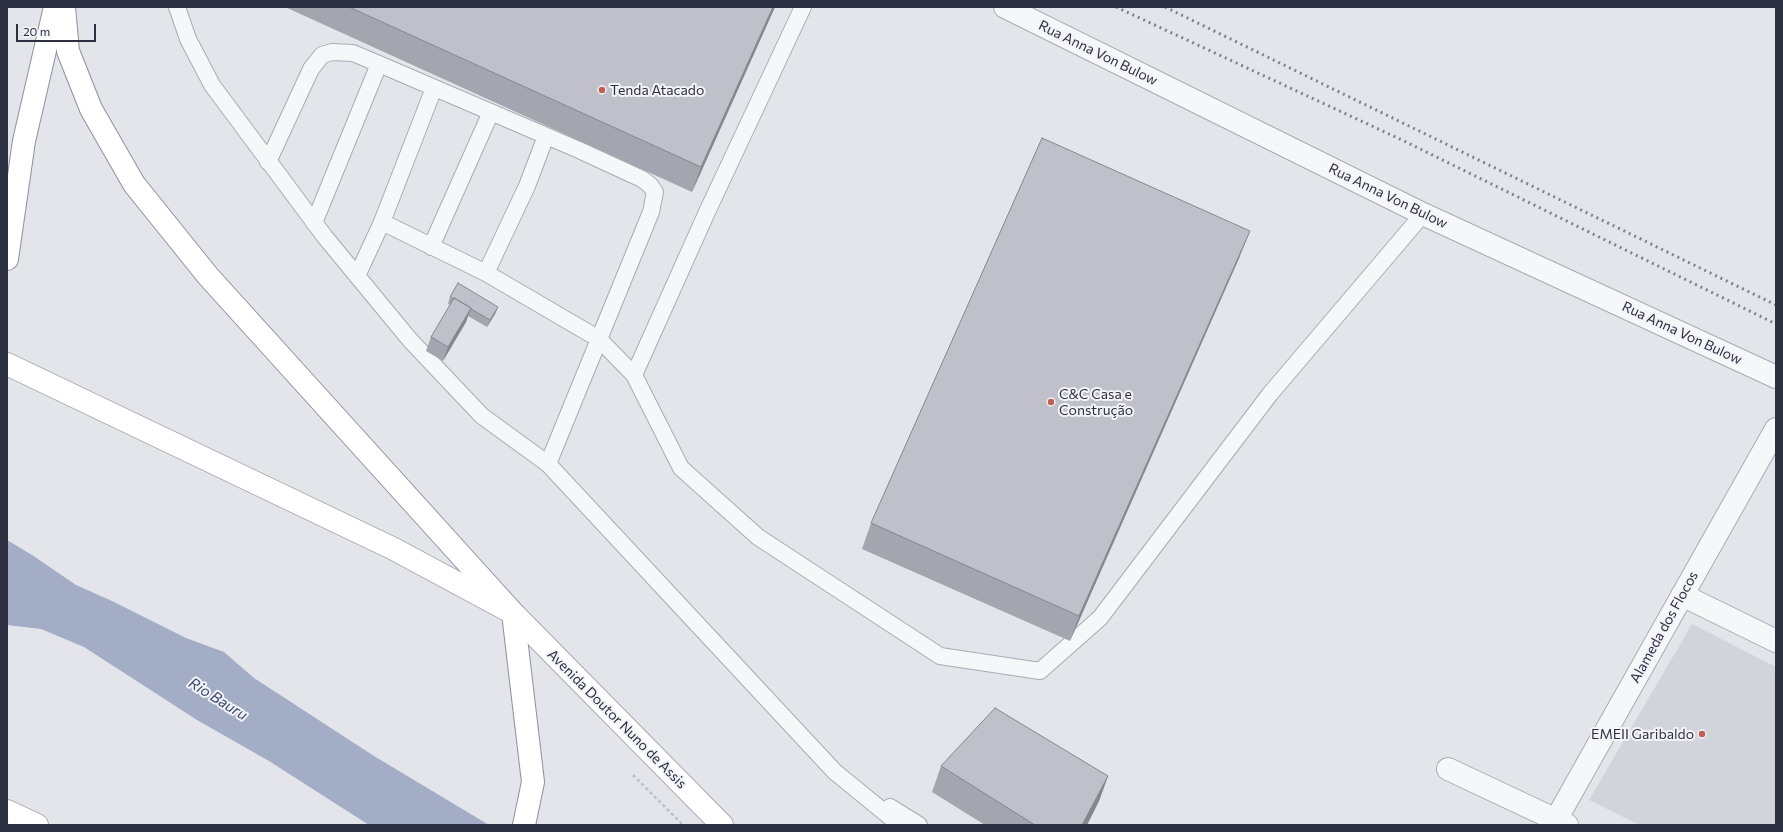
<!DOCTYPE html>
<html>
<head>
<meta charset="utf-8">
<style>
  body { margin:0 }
  #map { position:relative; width:1783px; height:832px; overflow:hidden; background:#e4e5ea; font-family:Commissioner,sans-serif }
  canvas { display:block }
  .frame { position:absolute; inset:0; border:8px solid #2d3041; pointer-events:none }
  .scale { position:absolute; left:16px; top:24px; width:80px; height:18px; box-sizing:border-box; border:2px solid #2d3041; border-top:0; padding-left:5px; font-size:12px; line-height:14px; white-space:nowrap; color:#2d3041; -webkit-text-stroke:3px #f3f4f8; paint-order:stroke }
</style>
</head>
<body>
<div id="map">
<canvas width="1783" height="832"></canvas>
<div class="frame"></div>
<div class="scale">20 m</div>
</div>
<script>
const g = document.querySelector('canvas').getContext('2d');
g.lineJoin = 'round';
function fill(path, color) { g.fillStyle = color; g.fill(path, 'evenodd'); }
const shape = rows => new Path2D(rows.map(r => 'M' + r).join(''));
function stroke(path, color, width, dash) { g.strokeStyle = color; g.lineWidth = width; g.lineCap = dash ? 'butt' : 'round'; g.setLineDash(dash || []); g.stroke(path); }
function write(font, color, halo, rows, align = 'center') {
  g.font = font + ' Commissioner,sans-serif'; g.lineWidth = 4; g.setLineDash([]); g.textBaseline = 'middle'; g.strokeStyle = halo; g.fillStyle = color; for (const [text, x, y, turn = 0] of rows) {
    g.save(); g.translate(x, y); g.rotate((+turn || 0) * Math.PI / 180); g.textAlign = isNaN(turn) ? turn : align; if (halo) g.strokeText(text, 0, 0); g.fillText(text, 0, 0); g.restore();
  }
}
const built = shape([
  [1692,624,1776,667,1776,825,1639,825,1589,800]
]);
const water = shape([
  [7,540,32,555,76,585,112,601,186,638,224,652,254,678,374,756,489,825,369,825,269,761,197,720,84,647,41,629,7,625]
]);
const path = shape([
  [633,775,683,825]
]);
const lane = shape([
  [177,7,188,39,212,85,325,237,410,340,482,416,548,464],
  [803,7,707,212,634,375,681,468,758,537,940,656,1040,671,1100,618,1270,394,1423,214],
  [268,162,311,69,322,55,332,52,353,53,379,64,579,150,642,179,650,185,655,192,651,212,548,464,835,772,900,825],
  [382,222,434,88],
  [314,223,379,64],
  [431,247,491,112],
  [486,273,527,186,546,136],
  [357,276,382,222,486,273,599,339,634,375],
  [890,807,919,825]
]);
const street = shape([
  [1005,7,1423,214,1776,377],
  [1682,595,1776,641],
  [1448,769,1567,825],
  [1553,825,1776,429]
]);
const secondary = shape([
  [7,364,394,549,513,613,722,825],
  [7,811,37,825]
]);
const highway = shape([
  [64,7,68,51,91,109,134,184,208,276,513,613,533,782,524,825],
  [7,259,24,141,55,7]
]);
const rail = shape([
  [1116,7,1402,140,1776,324],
  [1165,7,1776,305]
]);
const wall = shape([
  [285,7,775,7,692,192],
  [1240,256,1070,641,862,549,871,523],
  [450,297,498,307,495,314,487,327,468,316,466,322,443,361,426,351,431,337,450,305,448,304],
  [941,766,1108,776,1099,801,1087,825,985,825,932,792]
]);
const shadedWall = shape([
  [773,7,775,7,692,192,701,167],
  [1250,231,1240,256,1070,641,1079,616],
  [498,307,495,314,487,327,490,320],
  [471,308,466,322,443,361,448,347],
  [1108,776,1099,801,1087,825,1082,825]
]);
const building = shape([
  [349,7,773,7,701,167,349,7],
  [1042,138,1250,231,1079,616,871,523,1042,138],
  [458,283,498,307,490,320,471,309,471,308,454,298,454,299,450,297,458,283],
  [454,298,471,308,448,347,431,337,454,298],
  [995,708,1108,776,1082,825,1035,825,941,766,995,708]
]);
const markers = [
  [602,90,4,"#c15d57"],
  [1051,402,4,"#c15d57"],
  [1702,734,4,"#c15d57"]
];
const streetNames = [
  ["Rua Anna Von Bulow",1098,53,26],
  ["Rua Anna Von Bulow",1388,196,26],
  ["Rua Anna Von Bulow",1682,333,25],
  ["Alameda dos Flocos",1664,627,-61],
  ["Avenida Doutor Nuno de Assis",617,719,45]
];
const poiNames = [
  ["Tenda Atacado",610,90],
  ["C&C Casa e",1059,394],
  ["Construção",1059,410],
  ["EMEII Garibaldo",1694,734,"right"]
];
const waterNames = [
  ["Rio Bauru",218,699,32]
];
fill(built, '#d2d4dc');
fill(water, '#a3adc6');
stroke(lane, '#a9abb4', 18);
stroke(street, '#a9abb4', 24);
stroke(secondary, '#a9abb4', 24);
stroke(highway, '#8d909f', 24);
stroke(path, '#bebfc5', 2.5, [3, 3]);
stroke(lane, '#f6f7f9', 16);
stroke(street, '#f6f7f9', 22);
stroke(secondary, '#fff', 22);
stroke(highway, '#fff', 22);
stroke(rail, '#7f8292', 3, [2, 4]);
fill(wall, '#a4a5ae');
fill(shadedWall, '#86868d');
fill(building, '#bfc0ca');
stroke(building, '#86868d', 1);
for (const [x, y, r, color] of markers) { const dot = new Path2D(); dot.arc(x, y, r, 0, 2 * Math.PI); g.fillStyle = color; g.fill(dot); stroke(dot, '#f3f4f8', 1.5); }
write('14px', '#2d3041', '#f3f4f8', streetNames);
write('14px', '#2d3041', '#f3f4f8', poiNames, 'left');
write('italic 15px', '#3b4871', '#f3f4f8', waterNames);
</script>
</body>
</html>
